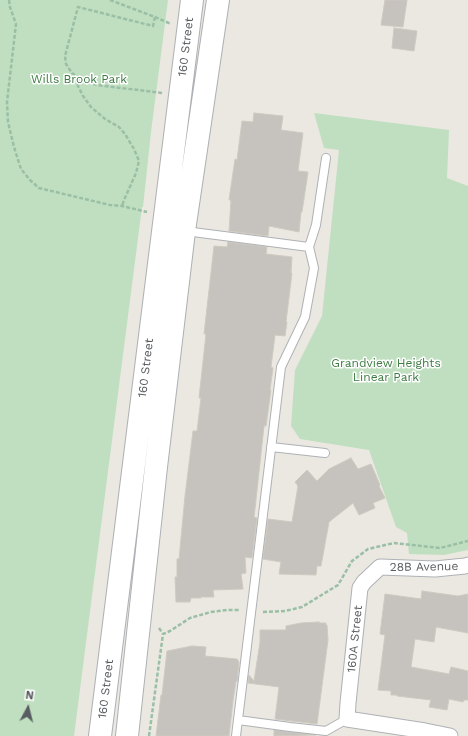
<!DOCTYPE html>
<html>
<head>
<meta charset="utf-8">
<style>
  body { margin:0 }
  #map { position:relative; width:468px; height:736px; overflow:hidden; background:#eae8e1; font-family:"Work Sans",sans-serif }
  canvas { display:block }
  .north { position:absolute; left:8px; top:688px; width:40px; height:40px; -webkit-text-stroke:3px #fff; paint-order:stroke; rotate:7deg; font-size:11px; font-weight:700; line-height:16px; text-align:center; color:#595c60 }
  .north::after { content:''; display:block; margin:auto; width:14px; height:18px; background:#595c60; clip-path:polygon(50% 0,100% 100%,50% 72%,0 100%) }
</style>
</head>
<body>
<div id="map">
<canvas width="468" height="736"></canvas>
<div class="north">N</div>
</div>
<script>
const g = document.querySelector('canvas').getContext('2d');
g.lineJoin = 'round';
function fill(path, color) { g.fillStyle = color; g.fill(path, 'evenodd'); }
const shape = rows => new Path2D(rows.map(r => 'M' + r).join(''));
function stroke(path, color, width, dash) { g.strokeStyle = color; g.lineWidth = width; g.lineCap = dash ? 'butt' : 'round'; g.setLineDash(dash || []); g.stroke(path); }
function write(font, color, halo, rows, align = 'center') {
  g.font = font + ' "Work Sans",sans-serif'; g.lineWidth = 3; g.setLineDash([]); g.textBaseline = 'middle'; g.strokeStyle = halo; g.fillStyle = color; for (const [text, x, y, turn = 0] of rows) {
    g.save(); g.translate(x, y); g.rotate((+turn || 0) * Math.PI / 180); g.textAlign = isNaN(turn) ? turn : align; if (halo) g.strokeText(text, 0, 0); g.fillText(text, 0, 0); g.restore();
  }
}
const green = shape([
  [0,0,168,0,151,132,143,207,142,207,74,736,0,736],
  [314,113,449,130,447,178,468,186,468,550,444,555,409,554,407,533,396,527,369,450,300,439,291,426,295,370,322,316,339,150,324,148]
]);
const building = shape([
  [385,0,407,0,403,27,381,25,385,0],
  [394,28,417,31,414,51,392,48,394,28],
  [254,113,283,116,281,130,303,133,298,171,308,172,302,212,301,212,299,232,269,226,268,236,229,231,231,200,229,200,235,159,237,160,242,121,253,122,254,113],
  [228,242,267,247,266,254,292,257,291,273,292,273,286,322,287,322,285,336,275,335,271,367,273,368,270,390,271,390,266,426,264,426,255,509,254,517,257,518,252,558,245,557,246,573,241,574,243,589,213,590,214,597,201,597,201,598,191,598,190,602,176,602,175,577,177,577,177,559,179,559,185,496,193,431,197,431,201,398,199,398,206,334,204,334,214,246,227,247,228,242],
  [351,458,358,469,371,464,380,485,379,486,385,498,373,503,375,508,359,515,353,503,329,522,321,566,317,566,316,575,279,574,281,562,263,559,268,519,292,522,298,486,295,482,307,470,317,481,329,469,351,458],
  [422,591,458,596,468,594,468,633,436,627,434,642,415,639,411,667,449,674,451,667,468,671,468,700,464,700,463,702,449,699,447,710,429,707,431,700,397,696,397,695,391,695,391,691,378,690,385,635,380,634,385,594,421,599,422,591],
  [319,622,319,623,326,623,326,625,327,625,328,640,317,724,275,719,279,687,248,683,249,675,254,681,260,642,260,630,286,630,286,626,301,623,319,622],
  [192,646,206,647,205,656,237,659,239,662,237,682,236,681,233,701,229,736,156,736,161,695,162,695,167,651,192,646],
  [274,730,289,732,316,735,274,736,274,730]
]);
const path = shape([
  [9,0,10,7,16,24,7,102,8,122,14,147,21,169,30,180,39,188,110,205,122,206,147,212],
  [110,0,155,17,171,24],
  [155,17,153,26,78,7,65,56,66,64,72,73,81,80,97,85,162,93],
  [78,78,78,86,83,96,91,107,105,119,119,127,125,134,134,149,139,161,136,173,124,200,122,206],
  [263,612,285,611,302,607,338,585,352,561,368,549,394,543,440,548,468,541],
  [159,628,163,634],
  [149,736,163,634,170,631,190,618,211,612,227,610,240,610]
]);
const service = shape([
  [185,231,309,247],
  [271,447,325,453],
  [238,720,290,727,326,731,347,719],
  [236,736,281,367,305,317,314,268,309,247,316,225,326,158]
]);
const minor = shape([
  [450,736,425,731,347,719,348,703,360,588,364,582,380,567,435,569,465,566,468,565]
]);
const secondary = shape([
  [100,736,192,0],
  [127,736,156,467,184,231,218,0]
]);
const streetNames = [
  ["160 Street",186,47,-83],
  ["160 Street",146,368,-83],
  ["28B Avenue",424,567,-1],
  ["160A Street",355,639,-84],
  ["160 Street",106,689,-83]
];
const parkNames = [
  ["Wills Brook Park",79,79],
  ["Grandview Heights",386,363],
  ["Linear Park",386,377]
];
fill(green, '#c0dfc0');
fill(building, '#c6c3be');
stroke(building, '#cecac0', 1);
stroke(service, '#aeb1b5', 10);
stroke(minor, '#aeb1b5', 17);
stroke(secondary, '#adb0b4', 24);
stroke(path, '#9abfa5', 2.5, [4, 2]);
stroke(service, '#fff', 8);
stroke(minor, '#fff', 15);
stroke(secondary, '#fff', 22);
write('12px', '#595c60', '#fff', streetNames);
write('12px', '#3d7a41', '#fff', parkNames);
</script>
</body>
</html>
